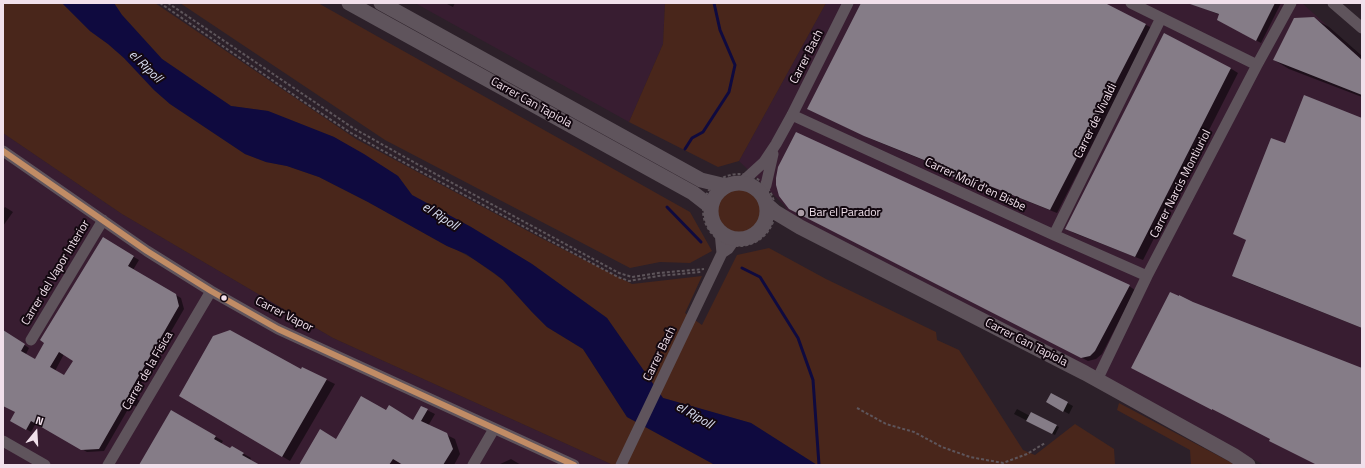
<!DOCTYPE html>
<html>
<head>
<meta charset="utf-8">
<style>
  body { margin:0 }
  #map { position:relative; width:1365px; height:468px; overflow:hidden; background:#2c2029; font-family:"Titillium Web",sans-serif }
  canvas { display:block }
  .frame { position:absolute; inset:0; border:4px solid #f1e0eb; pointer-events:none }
  .north { position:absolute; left:16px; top:412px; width:40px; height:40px; -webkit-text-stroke:3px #130810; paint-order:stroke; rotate:18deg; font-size:11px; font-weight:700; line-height:16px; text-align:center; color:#f1e0eb }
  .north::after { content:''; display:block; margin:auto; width:14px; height:18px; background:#f1e0eb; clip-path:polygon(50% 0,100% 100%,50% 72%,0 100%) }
</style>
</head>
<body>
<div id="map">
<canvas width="1365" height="468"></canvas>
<div class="frame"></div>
<div class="north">N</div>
</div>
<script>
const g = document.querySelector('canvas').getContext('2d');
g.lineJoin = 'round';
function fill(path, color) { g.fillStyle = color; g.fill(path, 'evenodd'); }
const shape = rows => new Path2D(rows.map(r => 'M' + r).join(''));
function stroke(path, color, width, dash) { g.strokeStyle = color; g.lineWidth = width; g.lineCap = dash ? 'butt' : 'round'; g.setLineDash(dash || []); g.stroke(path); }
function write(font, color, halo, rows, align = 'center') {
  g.font = font + ' "Titillium Web",sans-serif'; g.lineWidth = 4; g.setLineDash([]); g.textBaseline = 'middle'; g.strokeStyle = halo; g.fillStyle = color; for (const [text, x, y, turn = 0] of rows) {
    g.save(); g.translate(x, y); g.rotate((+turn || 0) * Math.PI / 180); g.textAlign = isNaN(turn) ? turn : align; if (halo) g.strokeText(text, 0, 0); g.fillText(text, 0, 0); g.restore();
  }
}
const built = shape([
  [415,3,665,3,663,44,629,122],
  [826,3,1302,3,1362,57,1362,465,1264,465,1102,377,790,217,784,205,739,161],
  [3,133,122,214,333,338,613,465,3,465]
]);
const green = shape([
  [3,3,62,3,90,31,108,44,124,58,154,90,170,104,245,154,266,162,287,166,319,177,368,202,447,246,457,250,475,260,503,280,532,312,547,327,583,349,627,417,715,465,613,465,333,338,122,214,3,133],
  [114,3,155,3,356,139,539,237,632,284,702,276,685,313,702,325,737,255,769,248,826,279,936,332,937,340,959,350,1023,450,1035,455,1075,424,1114,449,1115,464,1117,465,817,465,751,423,663,398,607,318,532,264,471,227,412,195,398,176,334,137,268,111,231,106,162,59,122,15],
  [180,3,318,3,690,212,712,251,690,263,660,262,630,268,385,140],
  [665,3,826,3,739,161,718,167,629,122,663,44],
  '716 211a23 23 0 1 1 46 0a23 23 0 1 1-46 0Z',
  [1119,403,1232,463,1234,465,1191,465,1190,450,1117,410]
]);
const water = shape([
  [62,3,114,3,122,15,162,59,231,106,268,111,334,137,364,154,398,176,412,195,471,227,532,264,607,318,663,398,751,423,817,465,715,465,627,417,583,349,547,327,532,312,503,280,494,273,466,254,447,246,368,202,319,177,287,166,266,162,245,154,170,104,154,90,124,58,108,44,90,31]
]);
const shadow = shape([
  [445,3,455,3,453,7],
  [862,3,1103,3,1152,28,1057,213,968,178,966,182,959,179,955,173,871,139,808,109],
  [1205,3,1281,3,1261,43,1218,20,1220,15,1203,8],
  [1313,18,1329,27,1362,56,1362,97,1289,69,1274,60],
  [1230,68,1238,73,1143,260,1074,233,1066,228],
  [1362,119,1362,328,1241,280,1233,275,1247,240,1234,234,1285,145],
  [5,207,13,212,3,226,3,209],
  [800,214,1129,286,1135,290,1102,354,1096,359,1088,361],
  [103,239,139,260,133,270,181,298,184,309,133,397,140,401,137,407,131,404,104,451,87,452,36,423,31,432,11,420,16,412,3,404,3,335,10,335,29,348,26,354,36,360],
  [64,354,74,360,65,377,55,371],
  [302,368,335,384,290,461,180,395,301,370],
  [1051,394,1073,406,1069,414,1047,402],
  [421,407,435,414,428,426,455,439,460,454,454,465,405,465,401,462,399,465,301,465,336,440,386,412,414,421],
  [1017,409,1030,416,1032,413,1059,427,1055,435,1014,414],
  [171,411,223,441,221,444,231,450,232,447,251,458,248,465,140,465],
  [511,459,521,465,498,465]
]);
const stream = shape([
  [685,149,692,138,703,132,729,92,735,65,720,30,714,3],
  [667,207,701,242],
  [742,268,760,277,798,338,813,380,819,465]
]);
const building = shape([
  [861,3,1105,3,1146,24,1050,210,962,175,960,180,952,176,954,172,864,136,807,109],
  [1191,3,1275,3,1256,41,1217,20,1219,14,1190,4],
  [1314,17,1362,60,1362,95,1273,60,1294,18],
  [1164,33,1231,68,1135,257,1065,229],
  [1304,95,1362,118,1362,328,1232,276,1246,240,1233,234,1271,138,1285,143],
  [796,132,1130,285,1095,351,1090,356,1081,358,789,209,779,196,776,185,776,178,778,167],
  [103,237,134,256,128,266,176,294,179,306,129,393,136,397,131,405,126,402,99,449,81,450,31,421,26,430,10,421,15,412,3,406,3,330,25,344,21,351,35,359,44,343,40,340],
  [59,352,73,361,64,375,50,367],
  [1170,292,1179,296,1179,295,1193,302,1362,368,1362,465,1317,465,1269,441,1270,439,1243,425,1212,409,1212,410,1131,368],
  [230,330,301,369,302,367,327,379,282,457,179,396,213,336],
  [1051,393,1068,402,1063,412,1046,402],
  [361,396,386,410,389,405,413,420,421,406,428,409,421,421,447,433,453,449,443,465,403,465,393,459,389,465,299,465,320,429,336,439],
  [171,410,216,436,214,439,230,448,232,446,244,453,242,455,260,465,139,465],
  [1031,412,1057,425,1052,434,1026,421]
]);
const path = shape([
  [160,3,304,102,351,133,412,167,618,277,629,281,658,276,701,272],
  [168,3,353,128,417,164,619,273,632,277,658,273,704,269],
  '703 210a36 36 0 1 1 72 0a36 36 0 1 1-72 0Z',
  [857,408,886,424,914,432,942,447,970,457,1003,463,1027,454,1045,443]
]);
const street = shape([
  [1131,3,1257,65],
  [1333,3,1362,28],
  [792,115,1054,235,1147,276],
  [3,151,147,251,211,291,278,329,574,465],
  [741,183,764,162,776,144,792,115,848,3],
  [762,194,766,185,773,154],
  [720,232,722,253],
  [1054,235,1161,18],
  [31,340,103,220],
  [1097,380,1147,276,1257,65,1291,3],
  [3,441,45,465],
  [108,465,211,291],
  [473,465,494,429],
  [621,465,722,253,728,249,735,239]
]);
const secondary = shape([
  [349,3,693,193,711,207],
  [381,3,701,180,726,186],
  '711 211a28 28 0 1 1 56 0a28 28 0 1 1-56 0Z',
  [767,205,775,212,800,227,1085,373,1233,455,1248,465]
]);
const bus1 = shape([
  [3,151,147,251,211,291,278,329,574,465]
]);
const markers = [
  [801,213,4,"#ac9da7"],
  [224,298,3.5,"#f1e0eb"]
];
const streetNames = [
  ["Carrer Bach",807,57,-63],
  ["Carrer Can Tapiola",531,103,29],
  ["Carrer de Vivaldi",1096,121,-64],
  ["Carrer Narcis Montiuriol",1181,184,-63],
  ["Carrer Molí d'en Bisbe",975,185,25],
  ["Carrer del Vapor Interior",56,273,-59],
  ["Carrer Vapor",284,315,27],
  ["Carrer Can Tapiola",1026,343,27],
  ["Carrer Bach",660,354,-64],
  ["Carrer de la Física",148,371,-60]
];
const poiNames = [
  ["Bar el Parador",809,213]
];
const waterNames = [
  ["el Ripoll",145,67,44],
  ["el Ripoll",440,217,33],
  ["el Ripoll",694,416,30]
];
fill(built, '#381d31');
fill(green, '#49261b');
fill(water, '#0f0a3f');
fill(shadow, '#0007');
stroke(stream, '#0f0a3f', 3);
fill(building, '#857c87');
stroke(path, '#5e555b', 2, [3, 2]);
stroke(street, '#5f545c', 11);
stroke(secondary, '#5f545c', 15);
stroke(bus1, '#c18c65', 6);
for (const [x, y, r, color] of markers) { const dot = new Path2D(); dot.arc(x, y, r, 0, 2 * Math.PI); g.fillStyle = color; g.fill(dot); stroke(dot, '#130810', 1.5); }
write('12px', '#f1e0eb', '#130810', streetNames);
write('12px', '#f1e0eb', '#130810', poiNames, 'left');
write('italic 13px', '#dbe0f3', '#130810', waterNames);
</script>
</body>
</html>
